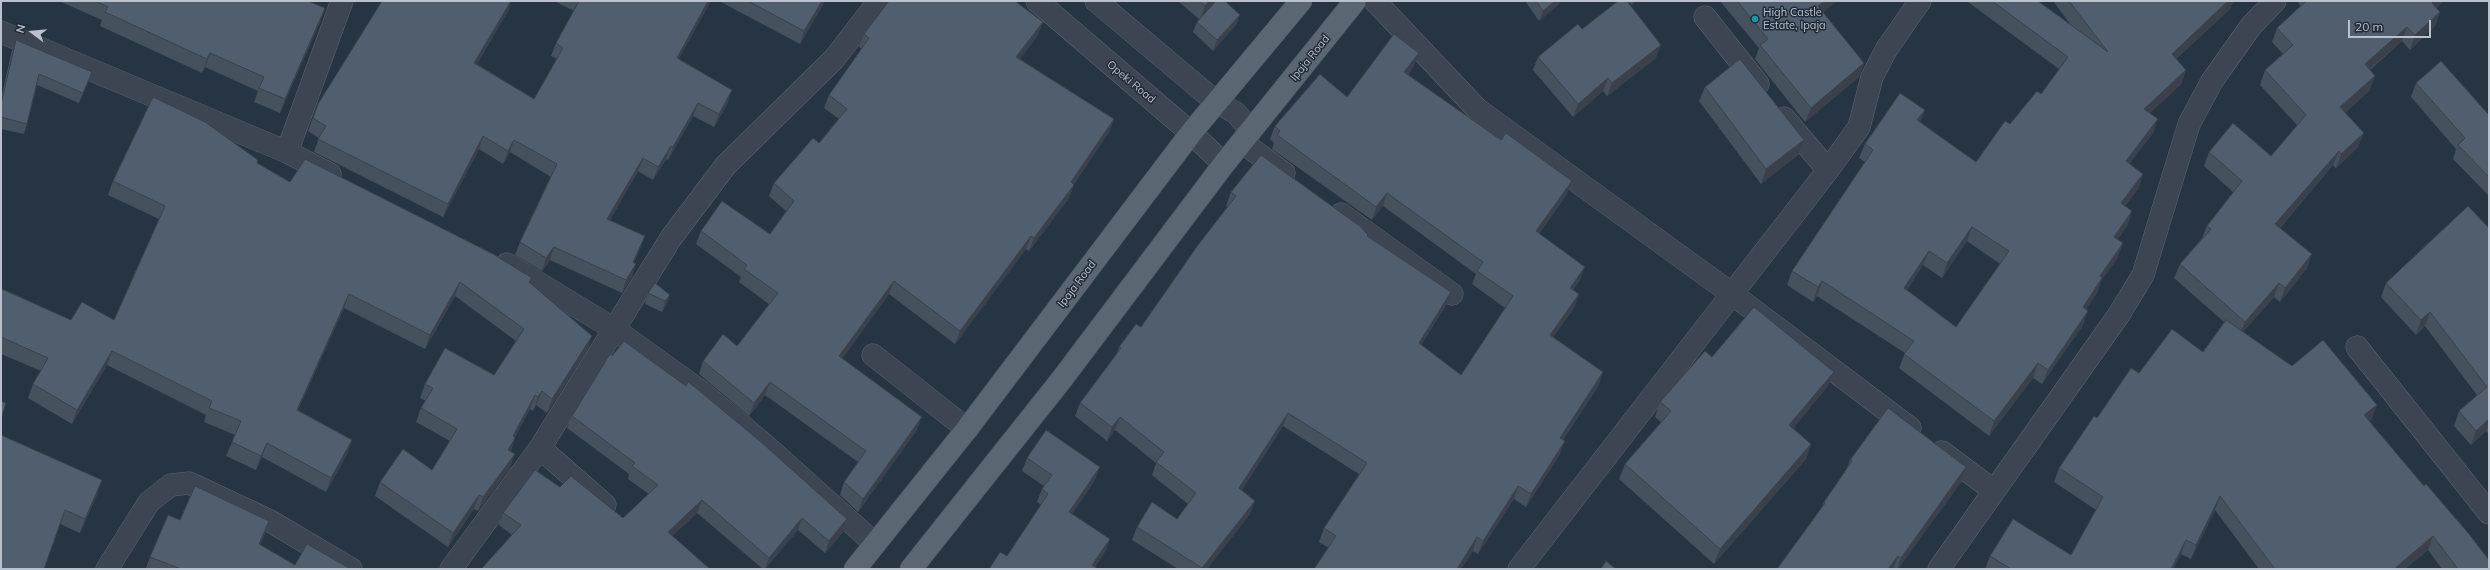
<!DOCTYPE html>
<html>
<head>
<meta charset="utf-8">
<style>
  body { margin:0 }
  #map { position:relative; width:2490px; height:570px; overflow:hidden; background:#273542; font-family:Mulish,sans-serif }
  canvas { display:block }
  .frame { position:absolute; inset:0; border:2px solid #b9c2cc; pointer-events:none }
  .north { position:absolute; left:12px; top:12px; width:40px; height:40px; -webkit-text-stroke:3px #202b37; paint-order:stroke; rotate:286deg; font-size:11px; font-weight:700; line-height:16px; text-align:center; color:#b9c2cc }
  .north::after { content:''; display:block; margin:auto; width:14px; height:18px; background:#b9c2cc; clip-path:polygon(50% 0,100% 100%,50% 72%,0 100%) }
  .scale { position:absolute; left:2348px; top:20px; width:83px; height:18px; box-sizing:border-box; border:2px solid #b9c2cc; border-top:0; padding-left:5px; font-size:12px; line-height:14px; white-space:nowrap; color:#b9c2cc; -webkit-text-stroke:3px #202b37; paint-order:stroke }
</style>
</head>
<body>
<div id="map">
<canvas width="2490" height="570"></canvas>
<div class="frame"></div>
<div class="north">N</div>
<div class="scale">20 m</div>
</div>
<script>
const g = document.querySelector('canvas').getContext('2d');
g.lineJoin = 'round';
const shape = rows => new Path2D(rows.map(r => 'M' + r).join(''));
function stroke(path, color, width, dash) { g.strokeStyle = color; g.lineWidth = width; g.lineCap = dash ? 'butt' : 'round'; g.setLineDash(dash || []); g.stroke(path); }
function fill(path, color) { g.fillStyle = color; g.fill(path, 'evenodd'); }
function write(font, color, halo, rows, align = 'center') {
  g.font = font + ' Mulish,sans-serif'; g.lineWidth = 3; g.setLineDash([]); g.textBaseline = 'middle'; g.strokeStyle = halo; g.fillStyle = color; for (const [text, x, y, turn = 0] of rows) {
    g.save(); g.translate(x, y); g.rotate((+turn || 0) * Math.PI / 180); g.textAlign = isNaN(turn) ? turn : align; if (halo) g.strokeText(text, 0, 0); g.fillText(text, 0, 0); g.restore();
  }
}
const minor = shape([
  [1037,1,1191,133,1224,164],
  [1096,1,1216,102,1236,113,1251,131],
  [1375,1,1477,109,1732,294,1910,428],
  [1705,17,1758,84],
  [1,32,287,152,330,174],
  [1784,118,1828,170],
  [1242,142,1284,173],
  [287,152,342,1],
  [1341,214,1452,294],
  [507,264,614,329,699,390,765,445,874,543],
  [2357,347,2489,513],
  [873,355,967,429],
  [540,448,605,505],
  [1942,452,1994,491],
  [107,569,149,502,171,485,189,483,270,521,351,569],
  [451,569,540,448,671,238,726,165,834,59,879,1],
  [1519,569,1828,170,1859,127,1872,77,1886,50,1920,1],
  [1939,569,2118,316,2143,275,2189,124,2212,81,2251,26,2275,1]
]);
const major = shape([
  [855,569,967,429,1191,133,1301,1],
  [911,569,1062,379,1224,164,1355,1]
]);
const wall = shape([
  [59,1,308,1,325,8,320,22,280,113,254,102,258,91,205,67,202,73,100,26,102,20],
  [554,1,711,1,678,59,728,103,714,127,693,116,668,160,666,159,653,180,638,171,610,220,640,249,634,262,632,277,622,293,550,260,542,271,515,255,520,242,551,177,510,152,503,164,479,149,443,217,314,152,319,138,308,131,318,104,509,9,477,64,534,99,557,59,551,56,556,43,574,11],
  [719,1,825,1,800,44],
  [1178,1,1225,1,1240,15,1236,25,1213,51,1193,32,1197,22,1199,19],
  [1525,1,1560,1,1559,4,1539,21],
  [1628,1,1636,1,1632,5],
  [1720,1,1837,1,1823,12,1864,63,1859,77,1805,122,1755,59,1759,48],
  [1969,1,2038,1,2071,25,2053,1,2236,1,2231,5,2230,9,2176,59,2186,70,2181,84,2150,113,2153,133,2129,164,2143,174,2138,189,2125,206,2132,211,2127,226,2118,239,2118,257,2101,281,2097,293,2086,309,2083,325,2042,384,2033,378,1989,436,1899,368,1905,353,1817,296,1813,302,1787,285,1792,271,1865,162,1859,158,1865,144,1925,110,1920,122,1976,162,2010,124,2041,94,2059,69,1968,2],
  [1967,241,2000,264,1956,327,1907,290,1923,265,1942,278],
  [2297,1,2444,1,2436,8,2440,12,2435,26,2410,50,2402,41,2370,70,2370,90,2345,113,2358,147,2336,168,2333,165,2280,228,2307,268,2280,302,2274,297,2243,332,2292,366,2372,419,2369,421,2489,569,2442,569,2428,550,2405,569,2259,569,2215,510,2191,559,2181,554,2173,569,1985,569,1990,556,2071,555,2096,510,2054,482,2059,468,2097,418,2139,373,2203,352,2224,322,2174,278,2180,264,2202,238,2207,226,2233,192,2204,166,2209,152,2271,156,2297,125,2260,85,2265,70,2283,54,2272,42,2277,28,2301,6],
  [905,2,1038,35,1020,59,1114,119,1109,132,1074,184,1069,198,1029,251,1026,249,955,344,889,294,842,359,917,430,858,512,840,495,844,482,858,462,765,395,749,416,699,374,703,361,737,346,769,304,739,282,741,277,696,244,701,231,770,234,786,211,769,196,774,183,819,143,839,119,824,108,829,95,862,49,859,47,864,34],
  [1582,29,1656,58,1607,96,1603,91,1573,117,1533,70,1538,57],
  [16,40,92,72,79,103,37,85,27,124,24,134,1,129,1,99,12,50],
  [1414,66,1408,75,1567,194,1539,234,1580,280,1573,290,1579,294,1574,308,1553,337,1599,385,1563,440,1560,454,1526,507,1514,499,1478,554,1473,551,1461,569,1314,569,1329,548,1319,542,1324,528,1359,474,1283,426,1242,490,1250,514,1207,569,1178,569,1132,540,1137,527,1177,519,1188,504,1152,475,1156,463,1115,430,1107,441,1075,416,1080,403,1116,355,1119,347,1141,327,1228,207,1226,206,1231,192,1368,235,1368,237,1446,305,1421,345,1461,375,1505,308,1472,284,1476,274,1383,206,1372,220,1272,149,1274,143,1270,139,1275,126,1347,97],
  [2416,83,2489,115,2489,114,2489,196,2453,159,2456,149,2411,97],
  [1705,87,1804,140,1798,155,1761,184,1699,101],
  [257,163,290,182,532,278,530,283,592,336,587,350,547,413,536,405,533,411,530,409,515,437,511,451,510,468,478,511,474,509,448,547,375,496,380,482,432,470,450,441,416,422,421,408,426,401,420,398,425,384,494,375,516,341,455,296,425,349,344,308,298,410,352,440,347,454,326,492,262,457,256,470,226,456,235,435,204,422,206,415,107,365,72,424,28,398,33,384,41,371,1,354,1,292,71,320,114,320,159,219,108,195,113,181],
  [2489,228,2489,434,2486,431,2471,445,2454,426,2459,411,2477,395,2425,326,2416,335,2381,297,2386,283],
  [648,293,670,295,666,305,662,312,645,304],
  [1712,357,1828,386,1793,428,1811,444,1806,459,1714,564,1619,479,1625,464,1661,422,1655,417,1660,402],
  [572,416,847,519,843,532,825,553,798,530,765,569,763,569,697,513,672,536,512,535,499,525,503,513,560,487,623,518,649,494,628,479,629,474,567,428],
  [1,435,97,495,80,533,60,524],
  [1027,458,1095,480,1072,514,1110,539,1105,552,1037,502,1042,489,1044,486,1022,471],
  [1850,460,1961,482,1898,569,1777,569,1821,509,1824,502,1846,470],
  [180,520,265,533,260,545,295,565,349,568,352,569,148,569,146,568,150,557]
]);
const shadedWall = shape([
  [511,1,512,1,509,9,470,76,474,63],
  [708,1,711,1,672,71,677,58],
  [822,1,825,1,800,44,804,31],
  [1209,1,1216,1,1200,20,1205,6],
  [1555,1,1560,1,1559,4,1539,21,1543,11],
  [1633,1,1636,1,1632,5],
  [1825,1,1837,1,1813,20,1818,6],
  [2228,1,2236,1,2231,5,2230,9,2166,68,2172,54],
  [2434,1,2444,1,2427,18,2432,3],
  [325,8,320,22,280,113,285,99],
  [2440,12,2435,26,2410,50,2415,35],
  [1240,15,1236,25,1213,51,1217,40],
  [1043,22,1038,35,1012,70,1016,57],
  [2407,27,2402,41,2359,78,2365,64],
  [1661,45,1656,58,1607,96,1612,83],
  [210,53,205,67,202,73,207,59],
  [1419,53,1414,66,1399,86,1404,72],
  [1864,63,1859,77,1805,122,1811,108],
  [2186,70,2181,84,2139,123,2144,109],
  [2375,76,2370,90,2335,122,2340,107],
  [1608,78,1603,91,1573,117,1578,104],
  [732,90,728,103,714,127,719,114],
  [698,103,693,116,668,160,673,147],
  [1925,110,1919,124,1917,120],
  [1114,119,1109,132,1066,195,1071,182],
  [2158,119,2153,133,2121,175,2126,161],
  [2364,133,2358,147,2336,168,2341,154],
  [483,136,479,149,443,217,448,204],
  [514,140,510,152,503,164,508,151],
  [1804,140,1798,155,1761,184,1766,169],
  [671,146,666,159,653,180,658,167],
  [2339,151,2333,165,2270,239,2275,224],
  [643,158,638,171,603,232,607,219],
  [2143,174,2138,189,2116,217,2121,203],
  [1572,181,1567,194,1531,245,1536,231],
  [1074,185,1069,198,1029,251,1034,238],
  [1387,193,1383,206,1372,220,1376,207],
  [2132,211,2127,226,2109,251,2114,237],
  [1972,227,1967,241,1942,278,1947,263],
  [645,236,640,249,628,275,633,262],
  [1031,236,1026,249,955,344,960,331],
  [2123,243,2118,257,2101,281,2097,293,2078,322,2083,307,2100,276],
  [554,247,550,260,542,271,546,258],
  [1929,251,1923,265,1899,303,1904,288],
  [2312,254,2307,268,2280,302,2285,288],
  [636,264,632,277,622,293,626,280],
  [1585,267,1580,280,1565,301,1570,288],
  [894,281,889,294,834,370,839,356],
  [1822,281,1817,296,1813,302,1818,287],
  [460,282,455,296,425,349,430,335],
  [2279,283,2274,297,2239,336,2245,322],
  [1451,292,1446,305,1414,356,1419,343],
  [349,294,344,308,292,424,297,410],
  [1579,294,1574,308,1545,348,1550,335],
  [670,295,666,305,662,312,665,301],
  [2088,311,2083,325,2042,384,2048,370],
  [2430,312,2425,326,2416,335,2421,320],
  [592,336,587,350,547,413,552,399],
  [112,351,107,365,72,424,77,410],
  [2038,363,2033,378,1989,436,1994,421],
  [1603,372,1599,385,1555,451,1560,438],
  [1834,372,1828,386,1784,439,1789,425],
  [770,382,765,395,749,416,754,403],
  [542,391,536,405,533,411,538,397],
  [535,395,530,409,508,450,513,436],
  [2377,405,2372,419,2359,430,2364,415],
  [1288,413,1283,426,1234,502,1239,488],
  [922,417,917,430,858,512,863,499],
  [1120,417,1115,430,1107,441,1112,427],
  [2489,419,2489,424,2486,431,2471,445,2476,431],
  [515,438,510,452,508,450],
  [352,440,347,454,326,492,331,478],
  [1565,441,1560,454,1526,507,1531,494],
  [267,443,262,457,256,470,261,456],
  [1811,444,1806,459,1714,564,1720,549],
  [515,454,510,468,478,511,483,497],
  [1100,467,1095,480,1065,525,1069,512],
  [1966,467,1961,482,1898,569,1897,569,1901,558],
  [102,480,97,495,80,533,85,519],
  [1518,486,1514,499,1478,554,1483,541],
  [479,495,474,509,448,547,453,533],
  [2220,496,2215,510,2191,559,2196,545],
  [702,500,697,513,663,544,668,532],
  [1255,501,1250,514,1207,569,1201,569],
  [802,518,798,530,765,569,769,558],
  [847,519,843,532,825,553,829,541],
  [269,521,265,533,255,556,259,544],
  [2433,536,2428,550,2405,569,2394,569],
  [1477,537,1473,551,1461,569,1457,569],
  [1110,539,1105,552,1094,569,1092,565],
  [2186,540,2181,554,2173,569,2171,569],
  [1898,556,1893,569,1888,569]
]);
const building = shape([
  [95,1,308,1,325,8,285,99,259,88,264,77,210,53,207,59,105,12,108,7,95,1],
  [382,1,511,1,474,63,534,99,563,48,556,43,579,1,708,1,677,58,732,90,719,114,698,103,673,147,671,146,658,167,643,158,607,219,645,236,633,262,636,264,626,280,554,247,546,258,520,242,557,164,514,140,508,151,483,136,448,204,318,139,326,126,313,118,318,104,382,1],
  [748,1,822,1,804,31,748,1],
  [889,1,904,1,905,2,906,1,1015,1,1043,22,1016,57,1114,119,1071,182,1074,185,1034,238,1031,236,960,331,894,281,839,356,922,417,863,499,844,482,866,451,770,382,754,403,703,361,723,334,737,346,778,293,744,269,747,265,701,231,722,201,770,234,794,201,774,183,813,138,819,143,847,109,829,95,869,38,864,34,889,1],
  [1199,1,1209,1,1205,6,1199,1],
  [1216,1,1225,1,1240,15,1217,40,1197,22,1216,1],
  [1536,1,1555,1,1543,11,1536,1],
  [1618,1,1627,1,1661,45,1612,83,1608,78,1578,104,1538,57,1578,24,1582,29,1618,1],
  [1737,1,1825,1,1818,6,1864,63,1811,108,1760,45,1768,39,1737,1],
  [1992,1,2038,1,2108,52,2069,1,2228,1,2172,54,2186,70,2144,109,2158,119,2126,161,2143,174,2121,203,2132,211,2114,237,2123,243,2100,276,2102,278,2083,307,2088,311,2048,370,2038,363,1994,421,1904,354,1914,341,1822,281,1818,287,1792,271,1873,150,1865,144,1900,93,1925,110,1917,120,1976,162,2005,121,2010,124,2037,91,2041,94,2068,57,1992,1],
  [1972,227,2009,251,1956,327,1904,288,1929,251,1947,263,1972,227],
  [2306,1,2434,1,2432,3,2440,12,2415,35,2407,27,2365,64,2375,76,2340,107,2364,133,2341,154,2339,151,2275,224,2312,254,2285,288,2279,283,2245,322,2180,264,2211,229,2207,226,2242,181,2209,152,2233,123,2271,156,2306,115,2265,70,2293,45,2277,28,2306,1],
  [1394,34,1419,53,1404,72,1501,140,1506,133,1572,181,1536,231,1585,267,1570,288,1579,294,1550,335,1603,372,1560,438,1565,441,1531,494,1518,486,1483,541,1477,537,1457,569,1314,569,1336,536,1324,528,1367,463,1288,413,1239,488,1255,501,1202,568,1137,527,1152,502,1177,519,1196,493,1156,462,1164,452,1120,417,1112,427,1080,403,1121,348,1119,347,1136,324,1141,327,1198,245,1236,196,1231,192,1261,155,1361,227,1368,235,1367,236,1451,292,1419,343,1461,375,1513,296,1477,271,1483,262,1387,193,1376,207,1277,135,1280,131,1275,126,1320,74,1347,97,1394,34],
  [16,40,92,72,83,93,39,74,27,124,1,117,1,104,16,40],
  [1740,59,1804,140,1766,169,1705,87,1740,59],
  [2441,61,2489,115,2489,114,2489,177,2458,145,2465,138,2416,83,2441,61],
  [153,97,205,122,258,160,257,163,290,182,305,159,493,254,532,278,529,282,592,336,552,399,542,391,538,397,535,395,513,436,515,438,508,450,515,454,483,497,479,495,453,533,380,482,403,449,432,470,457,429,421,408,433,388,425,384,445,348,494,375,524,329,460,282,430,335,349,294,297,410,352,440,331,478,267,443,261,456,232,442,241,421,209,408,212,401,112,351,77,410,33,384,48,358,1,337,1,292,2,289,71,320,82,302,114,320,165,206,113,181,153,97],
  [2468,206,2489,228,2489,419,2476,431,2459,411,2487,387,2430,312,2421,320,2386,283,2468,206],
  [655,283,670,295,665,301,648,293,655,283],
  [1754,307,1834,372,1789,425,1811,444,1720,549,1625,464,1671,411,1660,402,1705,351,1712,357,1754,307],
  [2226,320,2292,366,2323,340,2377,405,2364,415,2424,486,2426,484,2469,534,2489,560,2489,569,2458,569,2433,536,2394,569,2275,569,2220,496,2196,545,2186,540,2171,569,2011,569,1990,556,2013,519,2071,555,2103,497,2059,468,2094,416,2097,418,2131,368,2139,373,2172,329,2203,352,2226,320],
  [624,341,686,386,688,382,696,388,761,442,847,519,829,541,802,518,769,558,702,500,668,532,710,569,481,569,521,525,503,513,535,470,560,487,571,476,623,518,658,485,632,466,635,463,572,416,610,354,612,356,624,341],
  [1,401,6,403,1,419,1,401],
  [1888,408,1966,467,1901,558,1898,556,1888,569,1777,569,1825,503,1824,502,1852,461,1850,460,1888,408],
  [1046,430,1100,467,1069,512,1110,539,1092,565,1098,569,989,569,1000,552,1007,556,1048,494,1042,489,1052,475,1027,458,1046,430],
  [1,435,102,480,85,519,65,510,44,569,1,569,1,435],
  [195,486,269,521,259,544,295,565,307,544,349,568,352,569,181,569,150,557,168,515,180,520,195,486],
  [1606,561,1616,569,1601,569,1606,561]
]);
const markers = [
  [1755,19,4,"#0f9aa8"]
];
const poiNames = [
  ["High Castle",1763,13],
  ["Estate, Ipaja",1763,26]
];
const streetNames = [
  ["Ipaja Road",1310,58,-51],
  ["Opeki Road",1131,82,40],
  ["Ipaja Road",1077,284,-53]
];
stroke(minor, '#5a646f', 23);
stroke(major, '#48525e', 23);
stroke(minor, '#3c4652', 22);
stroke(major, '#5a6672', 22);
fill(wall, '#46515e');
fill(shadedWall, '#39424c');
fill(building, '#515e6d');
stroke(building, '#39424c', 1);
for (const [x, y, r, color] of markers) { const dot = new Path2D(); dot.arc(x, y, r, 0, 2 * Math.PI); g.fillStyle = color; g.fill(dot); stroke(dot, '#202b37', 1.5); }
write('11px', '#b9c2cc', '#202b37', poiNames, 'left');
write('11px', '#b9c2cc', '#202b37', streetNames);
</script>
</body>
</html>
